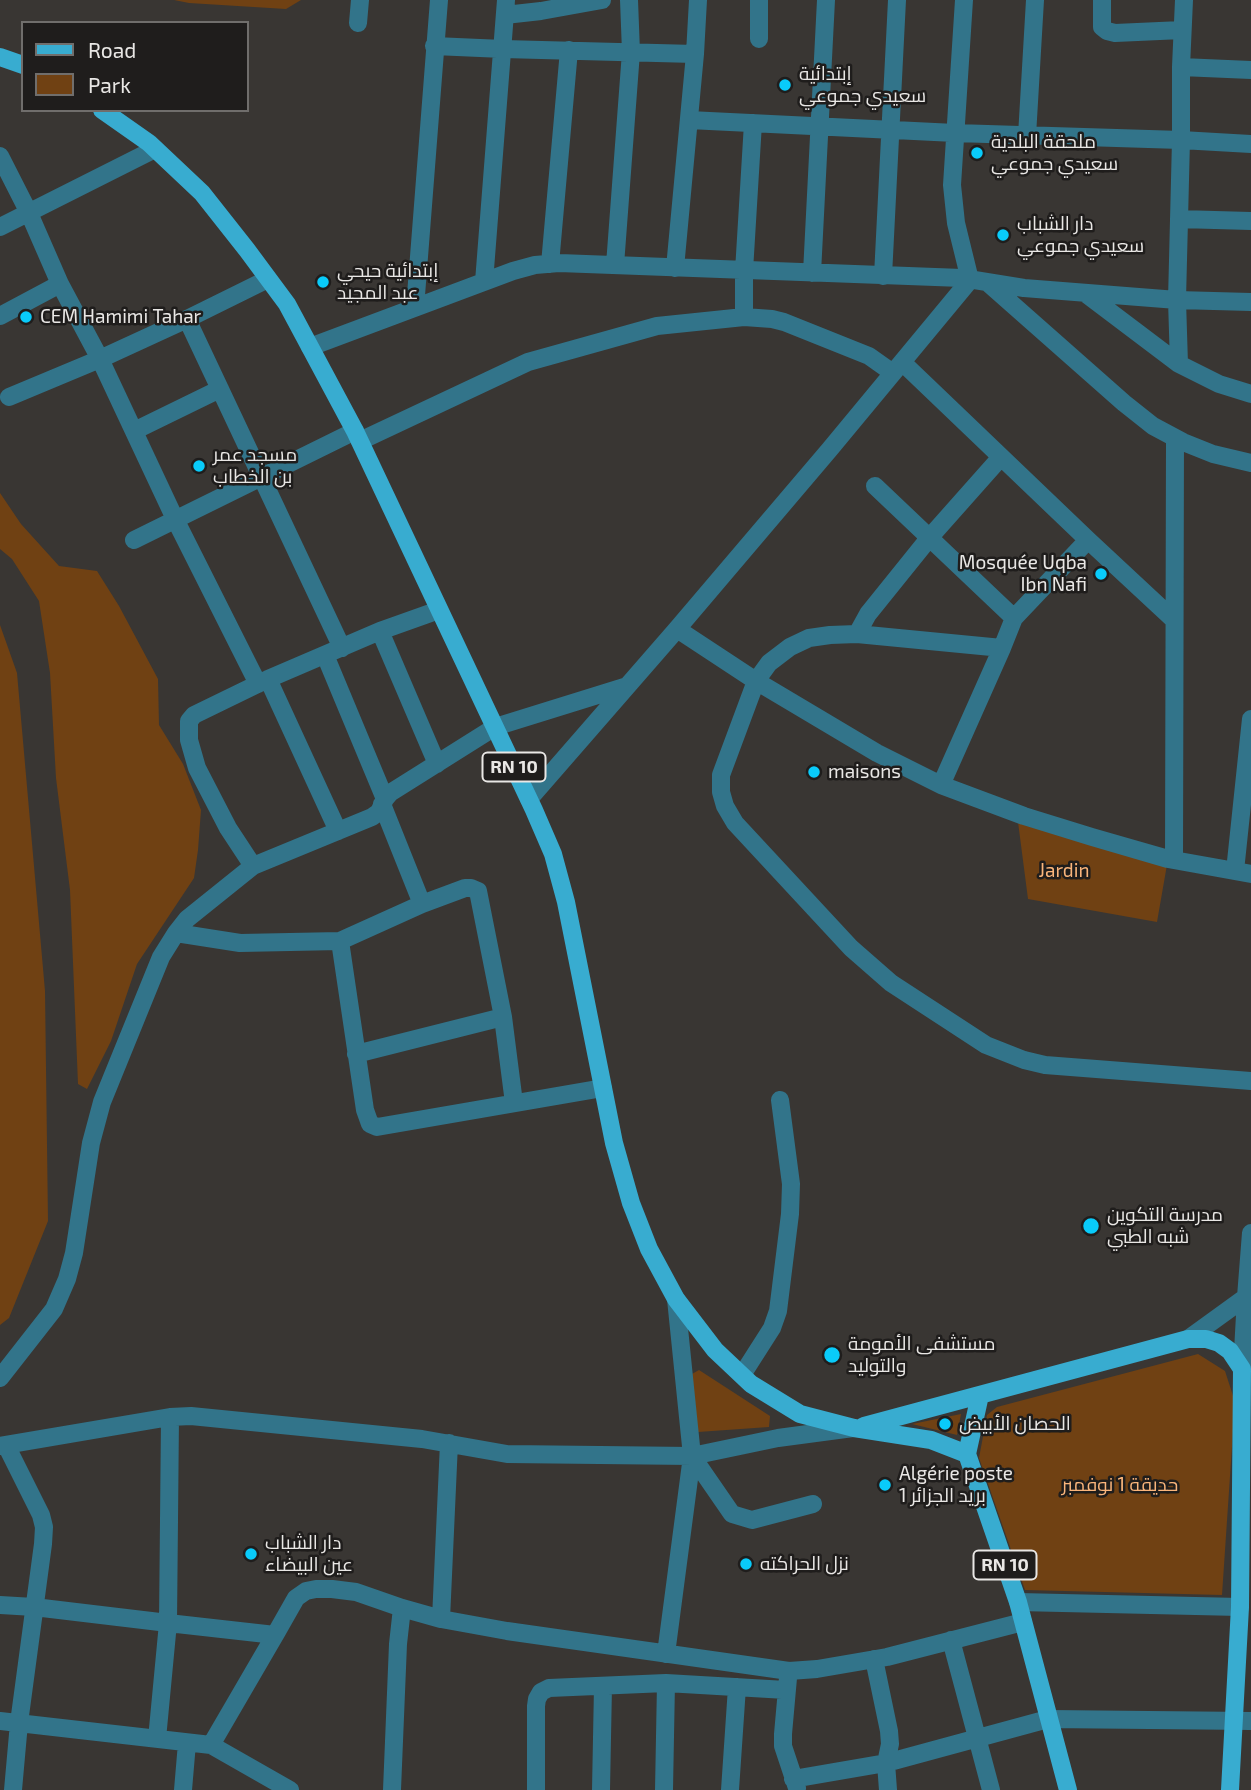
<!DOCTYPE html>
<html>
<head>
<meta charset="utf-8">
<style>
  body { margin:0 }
  #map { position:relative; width:1251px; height:1790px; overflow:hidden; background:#393633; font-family:"Exo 2",sans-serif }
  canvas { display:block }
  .legend { position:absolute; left:21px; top:21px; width:228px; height:91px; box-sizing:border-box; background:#1f1d1c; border:2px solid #706e6c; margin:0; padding:9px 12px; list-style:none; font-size:21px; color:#e9e7e5 }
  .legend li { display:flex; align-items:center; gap:14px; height:35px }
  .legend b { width:35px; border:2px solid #706e6c }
</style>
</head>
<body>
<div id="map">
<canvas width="1251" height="1790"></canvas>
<ul class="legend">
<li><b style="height:9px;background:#38acd0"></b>Road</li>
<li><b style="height:19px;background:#704113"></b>Park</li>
</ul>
</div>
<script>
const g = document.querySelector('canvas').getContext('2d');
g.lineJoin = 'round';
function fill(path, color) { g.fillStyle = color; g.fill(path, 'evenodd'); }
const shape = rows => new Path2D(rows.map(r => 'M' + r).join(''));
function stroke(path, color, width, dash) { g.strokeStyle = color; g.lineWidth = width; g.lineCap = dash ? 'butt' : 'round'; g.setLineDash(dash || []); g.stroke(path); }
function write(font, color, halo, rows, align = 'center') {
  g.font = font + ' "Exo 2",Cairo,sans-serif'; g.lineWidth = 5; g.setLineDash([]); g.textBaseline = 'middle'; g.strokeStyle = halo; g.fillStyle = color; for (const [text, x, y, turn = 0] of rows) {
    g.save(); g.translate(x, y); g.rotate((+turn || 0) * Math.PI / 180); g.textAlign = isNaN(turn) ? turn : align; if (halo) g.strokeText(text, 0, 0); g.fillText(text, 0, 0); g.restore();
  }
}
const green = shape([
  [174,0,301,0,286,9,189,3],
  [0,493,21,524,59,566,97,571,119,606,158,679,159,725,183,764,201,810,198,850,194,878,137,964,111,1041,87,1089,78,1084,70,890,56,778,50,673,39,601,12,559,0,549],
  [0,625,17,673,45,991,48,1221,9,1318,0,1325],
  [1018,822,1168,859,1157,922,1028,899],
  [1198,1354,1225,1371,1235,1402,1222,1595,1025,1590,979,1458,987,1415,997,1407],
  [699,1370,770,1416,769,1427,698,1432,692,1374],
  [961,1414,957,1435,912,1424]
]);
const minor = shape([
  [759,0,759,39],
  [1102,0,1102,27,1107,31,1115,33,1182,30],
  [1184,0,1181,67,1181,140,1177,300,1179,364,1219,384,1251,394],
  [505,15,541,11,602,0],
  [358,23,360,0],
  [434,46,503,49,695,54],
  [1181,67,1251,70],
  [689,120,955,133,1181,140,1251,144],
  [1027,136,1035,0],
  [0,156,29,213,60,284,100,359,175,519,258,684],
  [1179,219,1251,221],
  [0,227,155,149],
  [550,264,569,50],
  [615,265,631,52,629,0],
  [675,268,695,54,698,0],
  [812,273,826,0],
  [883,276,897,0],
  [484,282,506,0],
  [987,282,1124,403,1153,426,1183,442,1213,454,1251,463],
  [1085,293,1179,364],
  [415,308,439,0],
  [0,316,60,284],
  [744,317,744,271,753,123],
  [187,319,342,648],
  [310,347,513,271,535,265,559,263,962,278,1024,288,1177,300,1251,302],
  [902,362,1088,540,1174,620],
  [9,397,100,359,187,319,268,279],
  [134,431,220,389],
  [360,441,528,362,657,326,744,317,772,319,784,322,869,356,893,373],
  [875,486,1014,618,1002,648,941,785],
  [134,540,355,431],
  [1014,618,1088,540],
  [677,629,756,681,877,753,941,785,1024,816,1092,837,1168,859,1251,874],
  [380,631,437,764],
  [857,634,868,614,930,537,1001,457],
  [1002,648,857,634,830,635,809,638,790,647,769,663,756,681,721,775,721,792,725,806,735,823,851,948,891,983,986,1045,1024,1060,1045,1065,1251,1081],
  [325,655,385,799],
  [268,679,338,831],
  [529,799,677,629,830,449,970,280,956,223,952,185,964,0],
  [382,804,422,904,465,888,471,888,478,891,503,1017,514,1103],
  [1174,860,1175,438],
  [253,866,228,828,197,768,189,740,189,721,194,715,268,679,380,631,439,610],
  [1235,871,1251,719],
  [176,933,240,943,340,941,365,1110,370,1124,377,1127,603,1088],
  [340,941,422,904],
  [356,1054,503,1017],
  [1251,1233,1246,1297,1251,1297],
  [1188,1339,1246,1297,1242,1369],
  [742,1375,772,1328,778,1311,790,1214,791,1184,780,1100],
  [0,1378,54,1309,67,1279,74,1253,91,1143,102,1102,161,957,176,933,187,919,253,866,372,817,379,812,385,799,390,793,495,727,627,686],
  [170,1417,168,1623,275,1635,296,1598,306,1591,316,1589,332,1589,356,1592,402,1608,441,1619],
  [449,1443,441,1619,507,1631,789,1671,817,1669,887,1657,1023,1622],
  [6,1445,41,1515,44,1527,43,1544,19,1723,13,1790],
  [0,1446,170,1417,191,1416,422,1439,507,1454,692,1456,778,1438,853,1428],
  [692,1456,732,1514,752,1520,813,1504],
  [1018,1602,1240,1607],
  [0,1605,34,1607,168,1623,157,1739],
  [951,1640,991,1790],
  [666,1654,692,1456,676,1299],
  [874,1659,889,1731,890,1744,886,1763,888,1790],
  [788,1678,783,1734,783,1746,797,1788],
  [0,1721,211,1745,290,1790],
  [211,1745,275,1635],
  [793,1779,886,1763,1048,1719,1251,1721],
  [183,1790,187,1743],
  [392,1790,398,1644,402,1608],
  [536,1790,536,1706,537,1699,541,1692,549,1688,666,1683,786,1690],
  [601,1790,603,1686],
  [664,1790,666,1683],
  [730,1790,737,1687]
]);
const major = shape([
  [0,57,23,65],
  [102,110,149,143,202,193,247,250,287,304,355,431,534,810,553,854,566,902,614,1143,631,1203,649,1249,676,1299,715,1350,751,1384,800,1414,854,1428,931,1440,967,1454,1018,1602,1068,1790],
  [864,1426,1188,1339,1206,1339,1219,1343,1230,1351,1242,1369,1240,1607,1230,1790],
  [967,1454,980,1395]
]);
const markers = [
  [785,85,7,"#09cbfa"],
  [977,153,7,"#09cbfa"],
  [1003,235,7,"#09cbfa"],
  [323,282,7,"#09cbfa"],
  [26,317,7,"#09cbfa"],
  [199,466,7,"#09cbfa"],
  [1101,574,7,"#09cbfa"],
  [814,772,7,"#09cbfa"],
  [1091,1226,9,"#09cbfa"],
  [832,1355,9,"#09cbfa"],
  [945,1424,7,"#09cbfa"],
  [885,1485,7,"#09cbfa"],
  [251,1554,7,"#09cbfa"],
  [746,1564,7,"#09cbfa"]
];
const shields = [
  [514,767,63],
  [1005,1565,63]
];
const shieldNames = [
  ["RN 10",514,767],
  ["RN 10",1005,1565]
];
const poiNames = [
  ["إبتدائية",799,74],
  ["سعيدي جموعي",799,96],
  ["ملحقة البلدية",991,142],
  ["سعيدي جموعي",991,164],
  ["دار الشباب",1017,224],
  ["سعيدي جموعي",1017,246],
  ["إبتدائية حيحي",337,271],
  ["عبد المجيد",337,293],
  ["CEM Hamimi Tahar",40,317],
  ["مسجد عمر",213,455],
  ["بن الخطاب",213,477],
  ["Mosquée Uqba",1087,563,"right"],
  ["Ibn Nafi",1087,585,"right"],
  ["maisons",828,772],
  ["مدرسة التكوين",1107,1215],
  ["شبه الطبي",1107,1237],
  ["مستشفى الأمومة",848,1344],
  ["والتوليد",848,1366],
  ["الحصان الأبيض",959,1424],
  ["Algérie poste",899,1474],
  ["1 بريد الجزائر",899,1496],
  ["دار الشباب",265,1543],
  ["عين البيضاء",265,1565],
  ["نزل الحراكته",760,1564]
];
const parkNames = [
  ["Jardin",1064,871],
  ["حديقة 1 نوفمبر",1120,1485]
];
fill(green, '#704113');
stroke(minor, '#32748a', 18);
stroke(major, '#38acd0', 18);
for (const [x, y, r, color] of markers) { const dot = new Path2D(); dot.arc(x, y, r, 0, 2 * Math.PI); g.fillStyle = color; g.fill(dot); stroke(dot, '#1f1d1c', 2.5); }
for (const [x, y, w] of shields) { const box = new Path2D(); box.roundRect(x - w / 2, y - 14.5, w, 29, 5); g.fillStyle = '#1f1d1c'; g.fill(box); stroke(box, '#e9e7e5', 2); }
write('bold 18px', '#e9e7e5', null, shieldNames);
write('19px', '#e9e7e5', '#1f1d1c', poiNames, 'left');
write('19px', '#fab57b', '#1f1d1c', parkNames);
</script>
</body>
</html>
